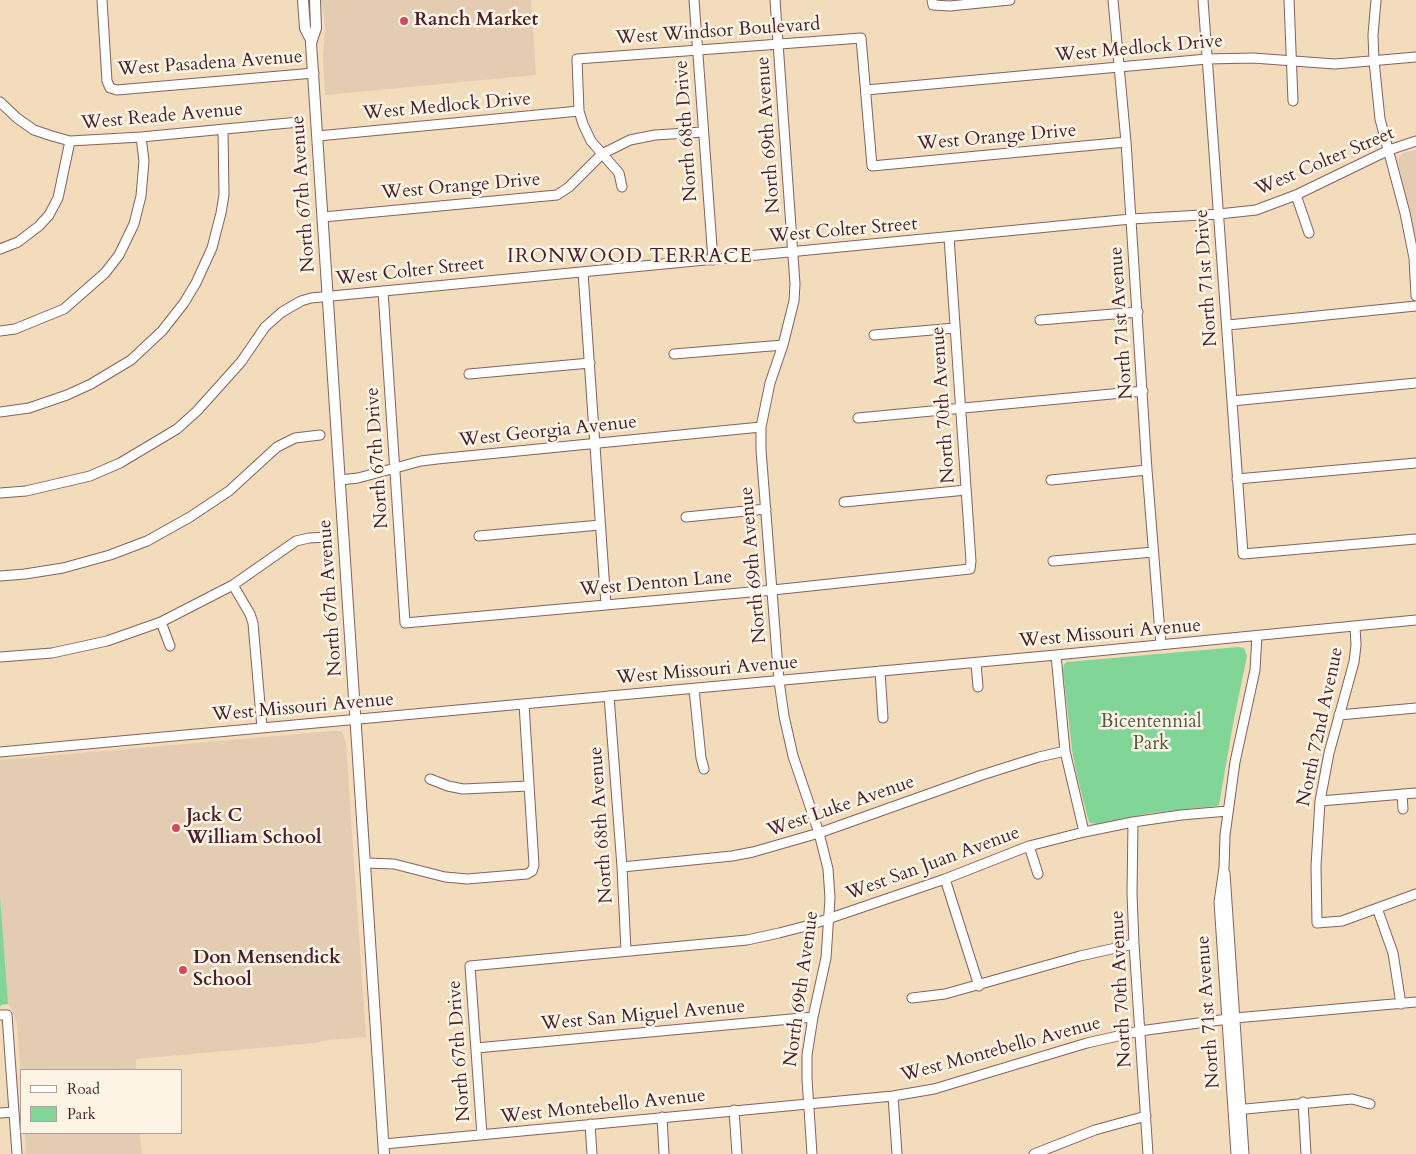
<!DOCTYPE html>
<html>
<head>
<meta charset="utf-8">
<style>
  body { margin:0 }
  #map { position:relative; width:1416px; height:1154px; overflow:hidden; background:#f2dcbc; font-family:Cardo,serif }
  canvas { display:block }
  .legend { position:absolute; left:20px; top:1069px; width:162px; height:65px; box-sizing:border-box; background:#fcf5e5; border:1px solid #b59f9b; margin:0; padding:6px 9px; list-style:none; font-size:15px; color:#4a1f2b }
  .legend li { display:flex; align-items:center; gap:10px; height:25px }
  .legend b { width:25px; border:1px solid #b59f9b }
</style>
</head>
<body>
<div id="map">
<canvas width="1416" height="1154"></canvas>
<ul class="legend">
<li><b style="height:6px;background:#fff"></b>Road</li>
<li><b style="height:14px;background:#80d597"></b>Park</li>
</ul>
</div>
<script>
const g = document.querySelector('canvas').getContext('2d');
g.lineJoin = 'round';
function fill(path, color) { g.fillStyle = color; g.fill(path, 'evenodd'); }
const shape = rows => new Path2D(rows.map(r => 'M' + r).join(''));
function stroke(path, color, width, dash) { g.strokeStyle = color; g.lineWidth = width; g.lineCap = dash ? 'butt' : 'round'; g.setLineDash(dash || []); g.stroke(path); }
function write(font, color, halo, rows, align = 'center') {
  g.font = font + ' Cardo,serif'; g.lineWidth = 5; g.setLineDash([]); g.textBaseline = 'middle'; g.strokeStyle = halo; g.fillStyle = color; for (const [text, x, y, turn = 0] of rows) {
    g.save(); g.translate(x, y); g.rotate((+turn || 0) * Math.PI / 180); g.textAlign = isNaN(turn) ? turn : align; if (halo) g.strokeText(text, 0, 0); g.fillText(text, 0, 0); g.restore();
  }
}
const built = shape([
  [320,0,531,0,536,75,325,95,323,55,325,32,324,13],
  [1416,150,1416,238,1397,159,1403,153],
  [334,731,340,731,343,734,346,743,366,1037,328,1040,315,1043,136,1059,136,1070,21,1070,21,1081,17,1024,13,1012,7,1002,0,896,0,760],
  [25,1133,140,1133,142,1154,25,1154,26,1151]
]);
const green = shape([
  [1238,647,1244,648,1247,656,1233,724,1219,805,1216,806,1151,813,1096,824,1090,823,1088,819,1077,776,1072,750,1063,670,1064,664,1067,662],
  [0,896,8,1004,1,1005,0,1007]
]);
const minor = shape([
  [102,0,107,81,110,88,117,90,314,73],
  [694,0,713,260],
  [775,0,795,284,794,301,783,345,770,383,761,427,761,450,779,681,784,716,793,756,819,833,828,869,830,898,826,958,813,1017,807,1055,807,1079,812,1154],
  [932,0,933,5,950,6,1010,0],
  [1113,0,1126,142,1147,470,1161,645],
  [1203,0,1243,554,1416,539],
  [1289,0,1293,101],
  [1376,0,1373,35,1374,61,1380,119,1405,213,1414,258,1416,296],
  [866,90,1207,59,1253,58,1335,64,1416,57],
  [0,102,17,118,34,130,52,136,70,141,141,137,299,122],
  [318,136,579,111],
  [622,187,619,173,591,141,583,124,579,111,577,59,861,38,872,166,1126,142],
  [1296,195,1309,233],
  [323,217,557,195,569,187,602,154,630,140,655,135,703,132],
  [0,249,18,242,39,226,49,215,58,198,70,141],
  [583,272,606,605],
  [383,291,405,623,773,590,970,569,971,561,949,237],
  [1040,320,1138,312],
  [1228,325,1416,306],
  [0,331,15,329,64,309,105,273,119,255,134,224,141,196,144,161,141,137],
  [874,335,955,328],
  [674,354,783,345],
  [469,374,590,363],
  [1232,401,1416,383],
  [0,412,29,408,67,395,91,384,131,360,162,331,184,303,196,283,212,248,221,213,224,195,223,129],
  [858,418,1143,391],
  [1237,479,1416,463],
  [340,480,358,478,421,461,437,459,761,427],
  [1051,480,1147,470],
  [0,493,26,491,90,476,120,463,177,429,197,411,241,362,265,327,282,312,301,301,311,298,1131,219,1219,214,1256,210,1296,195,1389,150,1416,141],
  [844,502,966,490],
  [686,517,766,509],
  [479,536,600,525],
  [1053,561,1153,552],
  [0,576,25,574,63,568,110,555,147,541,190,517,229,491,277,447,295,438,320,435],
  [233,585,250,614,253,623,262,728],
  [161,622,170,646],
  [1355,627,1356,645,1354,662,1329,753,1320,801,1316,866,1317,923,1342,921,1416,894],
  [1056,655,1065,751,1084,832],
  [0,657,52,653,107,641,161,622,233,585,296,541,309,538,327,537],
  [976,663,978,687],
  [880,671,883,718],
  [694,689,701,758,704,769],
  [609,696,622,867,626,951],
  [1339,715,1416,708],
  [0,752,1056,655,1416,620],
  [430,779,448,786,463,789,529,786],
  [1402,794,1403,809],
  [1320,801,1416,793],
  [1133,822,1132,894,1134,944,1148,1154],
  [1029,846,1038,874],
  [366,863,394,864,445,877,467,879,527,874,532,871,534,865,524,704],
  [622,867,732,856,753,852,819,833,982,775,1039,757,1065,751],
  [1225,873,1244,1154],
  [945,879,979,986],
  [1377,908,1393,953,1401,1004],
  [912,998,945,994,1080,956,1134,944],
  [0,1015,7,1015,17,1154],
  [476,1048,813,1017],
  [893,1096,897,1154],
  [1303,1102,1306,1154],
  [734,1110,737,1154],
  [1235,1110,1352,1099,1370,1104],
  [0,1113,14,1112],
  [662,1117,664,1154],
  [590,1124,592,1154],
  [482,1135,470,966,747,940,779,933,810,925,945,879,1029,846,1084,832,1133,822,1181,815,1228,811],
  [384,1144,893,1096,934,1089,1087,1043,1140,1031,1235,1018,1416,1002],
  [1034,1154,1095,1130,1146,1116],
  [1236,1154,1219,902,1224,868,1225,835,1235,762,1255,670,1257,636]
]);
const major = shape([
  [303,0,305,28,311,40],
  [315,0,316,28,311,43,384,1154]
]);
const markers = [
  [404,21,5,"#d1495b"],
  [176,828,5,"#d1495b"],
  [183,970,5,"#d1495b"]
];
const poiNames = [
  ["Ranch Market",414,21],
  ["Jack C",186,817],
  ["William School",186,839],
  ["Don Mensendick",193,959],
  ["School",193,981]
];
const streetNames = [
  ["West Windsor Boulevard",718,32,-4],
  ["West Medlock Drive",1139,49,-5],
  ["West Pasadena Avenue",210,64,-4],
  ["West Medlock Drive",447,107,-5],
  ["West Reade Avenue",162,117,-5],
  ["North 68th Drive",687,131,-94],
  ["North 69th Avenue",769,135,-94],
  ["West Orange Drive",997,138,-5],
  ["West Colter Street",1325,162,-23],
  ["West Orange Drive",461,187,-5],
  ["North 67th Avenue",304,194,-94],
  ["West Colter Street",843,231,-5],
  ["West Colter Street",410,272,-6],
  ["North 71st Drive",1207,278,-94],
  ["North 71st Avenue",1122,323,-94],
  ["North 70th Avenue",944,405,-94],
  ["West Georgia Avenue",548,432,-6],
  ["North 67th Drive",378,458,-94],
  ["North 69th Avenue",754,565,-95],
  ["West Denton Lane",656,584,-5],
  ["North 67th Avenue",331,598,-94],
  ["West Missouri Avenue",1110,634,-5],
  ["West Missouri Avenue",707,671,-5],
  ["West Missouri Avenue",303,708,-5],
  ["North 72nd Avenue",1321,727,-78],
  ["West Luke Avenue",841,807,-19],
  ["North 68th Avenue",602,825,-94],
  ["West San Juan Avenue",933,864,-20],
  ["North 69th Avenue",802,989,-82],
  ["North 70th Avenue",1122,989,-93],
  ["North 71st Avenue",1209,1012,-94],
  ["West San Miguel Avenue",643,1016,-5],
  ["West Montebello Avenue",1001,1050,-15],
  ["North 67th Drive",460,1051,-94],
  ["West Montebello Avenue",603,1107,-6]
];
const parkNames = [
  ["Bicentennial",1151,723],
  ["Park",1151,745]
];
const neighbourhoodNames = [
  ["IRONWOOD TERRACE",630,257]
];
fill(built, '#e4ccb2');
fill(green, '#80d597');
stroke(minor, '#85615e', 11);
stroke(major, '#85615e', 12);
stroke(minor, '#fff', 9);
stroke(major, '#fff', 10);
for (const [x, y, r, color] of markers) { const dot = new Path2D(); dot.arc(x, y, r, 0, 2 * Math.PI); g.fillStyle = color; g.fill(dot); stroke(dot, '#fcf5e5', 2); }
write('bold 19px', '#4a1f2b', '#fcf5e5', poiNames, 'left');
write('19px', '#4a1f2b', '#fcf5e5', streetNames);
write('19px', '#5a564b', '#fcf5e5', parkNames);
g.letterSpacing = '1px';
write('20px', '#4a1f2b', '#fcf5e5', neighbourhoodNames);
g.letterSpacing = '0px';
</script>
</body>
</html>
